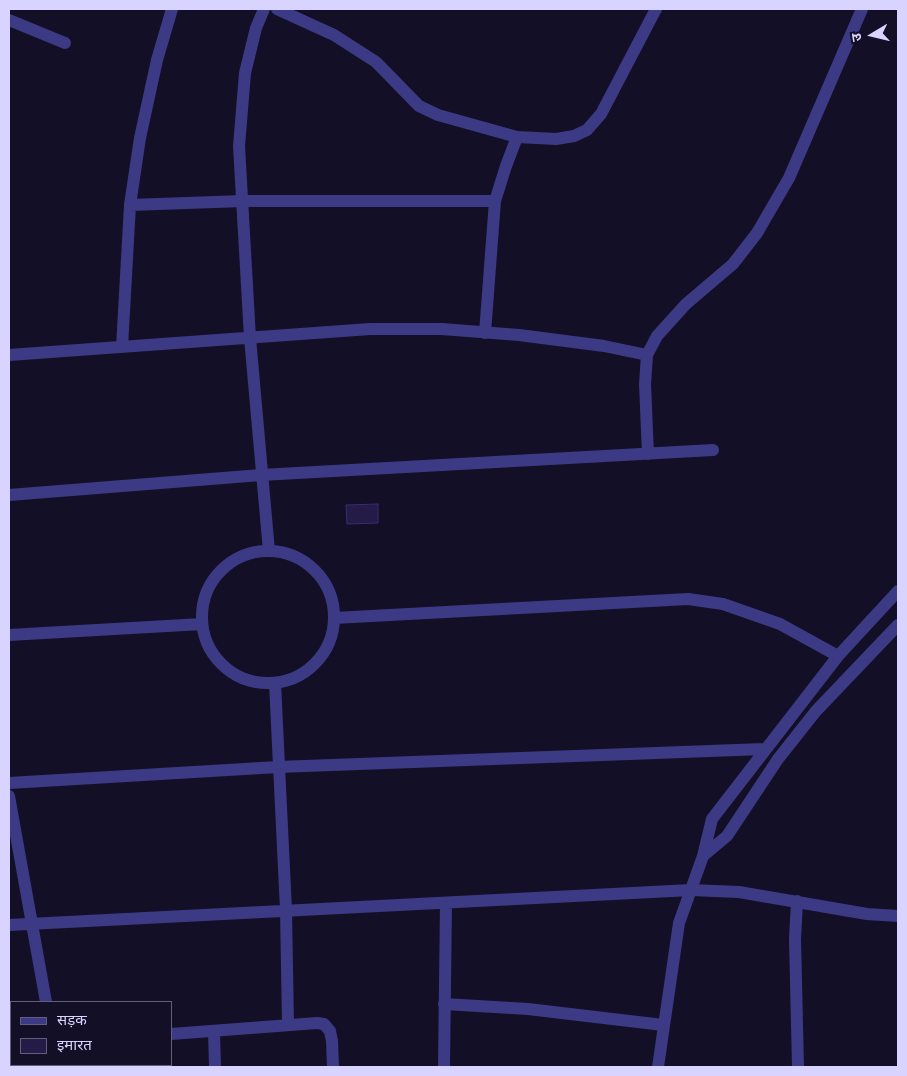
<!DOCTYPE html>
<html>
<head>
<meta charset="utf-8">
<style>
  body { margin:0 }
  #map { position:relative; width:907px; height:1076px; overflow:hidden; background:#130f26; font-family:"Source Sans 3","Noto Sans Devanagari",sans-serif }
  canvas { display:block }
  .frame { position:absolute; inset:0; border:10px solid #d9d4ff; pointer-events:none }
  .legend { position:absolute; left:10px; top:1001px; width:162px; height:65px; box-sizing:border-box; background:#130f26; border:1px solid #625e7d; margin:0; padding:6px 9px; list-style:none; font-size:15px; color:#d9d4ff }
  .legend li { display:flex; align-items:center; gap:10px; height:25px }
  .legend b { width:25px; border:1px solid #625e7d }
  .north { position:absolute; left:847px; top:10px; width:50px; height:50px; -webkit-text-stroke:4px #130f26; paint-order:stroke; rotate:261deg; font-size:14px; font-weight:700; line-height:20px; text-align:center; color:#d9d4ff }
  .north::after { content:''; display:block; margin:auto; width:18px; height:22px; background:#d9d4ff; clip-path:polygon(50% 0,100% 100%,50% 72%,0 100%) }
</style>
</head>
<body>
<div id="map">
<canvas width="907" height="1076"></canvas>
<div class="frame"></div>
<ul class="legend">
<li><b style="height:6px;background:#3d3a85"></b>सड़क</li>
<li><b style="height:14px;background:#241b47"></b>इमारत</li>
</ul>
<div class="north">उ</div>
</div>
<script>
const g = document.querySelector('canvas').getContext('2d');
g.lineJoin = 'round';
function fill(path, color) { g.fillStyle = color; g.fill(path, 'evenodd'); }
const shape = rows => new Path2D(rows.map(r => 'M' + r).join(''));
function stroke(path, color, width, dash) { g.strokeStyle = color; g.lineWidth = width; g.lineCap = dash ? 'butt' : 'round'; g.setLineDash(dash || []); g.stroke(path); }
const building = shape([
  [378,504,378,523,347,524,346,505,378,504]
]);
const minor = shape([
  [264,9,256,28,245,73,239,146,250,338,269,551],
  [277,9,334,35,376,62,419,106,438,115,517,137,556,139,574,136,587,130,601,114,656,9],
  [9,20,65,43],
  [130,205,243,201,495,201],
  [485,333,495,201,506,166,517,137],
  [122,347,130,205,140,138,157,60,172,9],
  [9,355,370,329,442,329,519,335,604,346,647,355],
  [648,454,645,384,647,355,657,336,686,304,733,264,757,233,789,178,862,9],
  [9,495,261,475,713,450],
  '202 617a66 66 0 1 1 132 0a66 66 0 1 1-132 0Z',
  [334,618,688,599,723,604,780,624,838,656],
  [9,635,202,624],
  [275,683,286,910,288,1025],
  [9,783,278,767,764,749],
  [9,796,46,1002],
  [703,856,727,836,778,759,816,711,898,625],
  [797,901,795,939,798,1067],
  [9,925,691,890,739,892,867,914,898,916],
  [444,1004,528,1009,663,1025],
  [214,1031,215,1067],
  [171,1034,317,1023,324,1024,330,1031,332,1041,333,1067],
  [9,1046,11,1046],
  [55,1065,55,1067],
  [444,1067,446,903],
  [658,1067,679,923,703,856,712,819,838,656,898,591]
]);
fill(building, '#241b47');
stroke(building, '#3b2d73', 1);
stroke(minor, '#3d3a85', 12);
</script>
</body>
</html>
